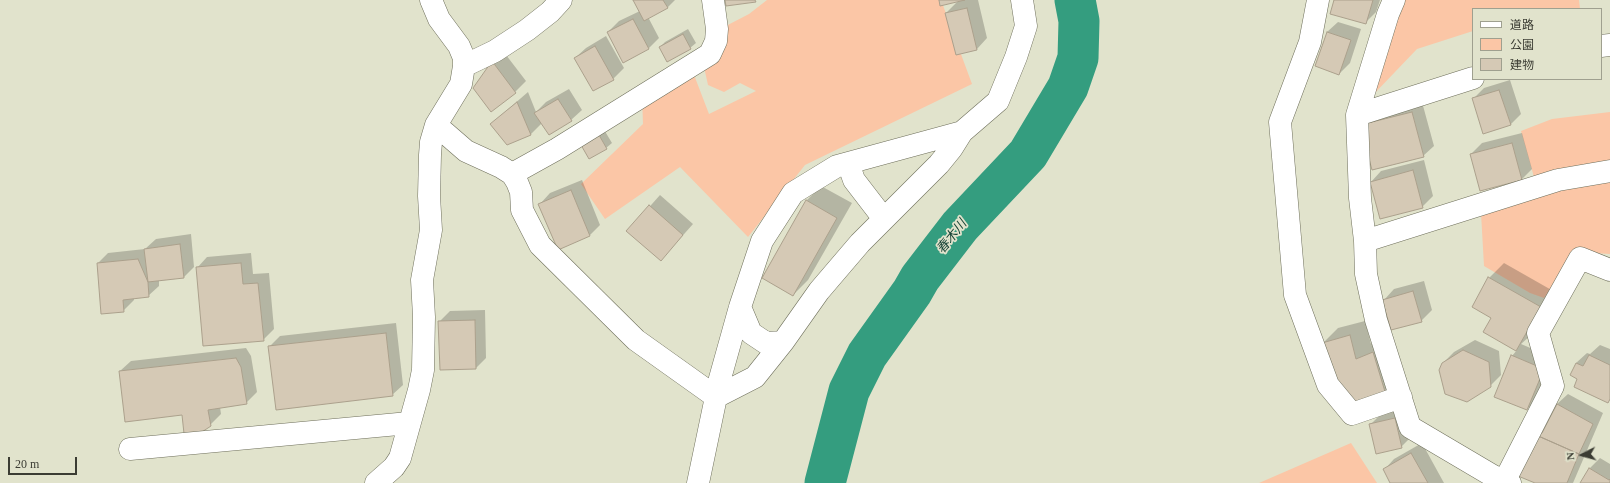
<!DOCTYPE html>
<html>
<head>
<meta charset="utf-8">
<style>
  body { margin:0 }
  #map { position:relative; width:1610px; height:483px; overflow:hidden; background:#e1e3cc; font-family:"Times New Roman","Noto Sans JP",serif }
  canvas { display:block }
  .legend { position:absolute; left:1472px; top:8px; width:130px; height:72px; box-sizing:border-box; background:#e1e3cc; border:1px solid #9fa08f; margin:0; padding:5px 7px; list-style:none; font-size:12px; color:#3b3c33 }
  .legend li { display:flex; align-items:center; gap:8px; height:20px }
  .legend b { width:20px; border:1px solid #9fa08f }
  .north { position:absolute; left:1562px; top:435px; width:40px; height:40px; -webkit-text-stroke:3px #e1e3cc; paint-order:stroke; rotate:264deg; font-size:11px; font-weight:700; line-height:16px; text-align:center; color:#3b3c33 }
  .north::after { content:''; display:block; margin:auto; width:14px; height:18px; background:#3b3c33; clip-path:polygon(50% 0,100% 100%,50% 72%,0 100%) }
  .scale { position:absolute; left:8px; top:457px; width:69px; height:18px; box-sizing:border-box; border:2px solid #3b3c33; border-top:0; padding-left:5px; font-size:12px; line-height:14px; white-space:nowrap; color:#3b3c33; -webkit-text-stroke:3px #e1e3cc; paint-order:stroke }
</style>
</head>
<body>
<div id="map">
<canvas width="1610" height="483"></canvas>
<ul class="legend">
<li><b style="height:5px;background:#fff"></b>道路</li>
<li><b style="height:11px;background:#fbc6a6"></b>公園</li>
<li><b style="height:11px;background:#d5c9b5"></b>建物</li>
</ul>
<div class="north">N</div>
<div class="scale">20 m</div>
</div>
<script>
const g = document.querySelector('canvas').getContext('2d');
g.lineJoin = 'round';
function fill(path, color) { g.fillStyle = color; g.fill(path, 'evenodd'); }
const shape = rows => new Path2D(rows.map(r => 'M' + r).join(''));
function stroke(path, color, width, dash) { g.strokeStyle = color; g.lineWidth = width; g.lineCap = dash ? 'butt' : 'round'; g.setLineDash(dash || []); g.stroke(path); }
function write(font, color, halo, rows, align = 'center') {
  g.font = font + ' "Times New Roman","Noto Sans JP",serif'; g.lineWidth = 3.5; g.setLineDash([]); g.textBaseline = 'middle'; g.strokeStyle = halo; g.fillStyle = color; for (const [text, x, y, turn = 0] of rows) {
    g.save(); g.translate(x, y); g.rotate((+turn || 0) * Math.PI / 180); g.textAlign = isNaN(turn) ? turn : align; if (halo) g.strokeText(text, 0, 0); g.fillText(text, 0, 0); g.restore();
  }
}
const green = shape([
  [767,0,941,0,972,84,805,165,748,237,680,167,605,219,581,184,643,124,642,95,691,67,709,114,756,91,740,83,724,92,708,85,704,67,722,28,749,14],
  [1400,0,1579,0,1580,9,1473,9,1473,31,1417,49,1372,96],
  [1610,112,1610,165,1534,177,1521,131,1552,119],
  [1610,179,1610,254,1578,252,1544,298,1530,293,1484,266,1481,213,1544,190],
  [1351,443,1377,483,1259,483]
]);
const shadow = shape([
  [634,0,675,0,667,8,648,17,659,38,649,48,624,61,608,32,619,21,640,11],
  [940,0,978,0,987,38,977,49,946,13,959,0],
  [1335,0,1380,0,1376,12,1365,23],
  [1338,22,1361,29,1350,63,1339,74,1327,32],
  [688,29,696,43,690,48,660,47,665,42],
  [606,36,624,68,613,79,575,58,586,48],
  [503,51,526,81,515,92,491,110,474,88],
  [1510,80,1521,114,1510,125,1473,99,1484,88],
  [569,89,582,110,571,120,542,123,531,134,491,124,528,92,536,112,546,102],
  [1422,102,1434,146,1423,156,1361,126,1372,115],
  [600,123,612,143,606,148,590,158],
  [1522,133,1532,169,1521,180,1471,154,1482,143],
  [1424,160,1433,196,1422,207,1371,182,1381,171],
  [582,180,600,225,590,235,540,204,550,193],
  [821,186,852,203,808,280,793,295,806,201],
  [660,195,693,224,661,260,628,231],
  [191,234,194,267,184,277,159,280,159,286,148,296,134,298,134,300,123,311,98,263,108,253,145,249,156,239],
  [251,253,253,274,269,273,274,329,263,340,197,268,207,257],
  [1504,263,1555,292,1531,335,1521,344,1554,358,1538,399,1527,409,1512,356,1517,350,1484,331,1492,318,1489,278],
  [1424,281,1432,310,1421,321,1384,300,1394,289],
  [485,310,486,358,476,368,439,322,450,311],
  [1365,321,1371,344,1388,338,1400,379,1385,394,1323,343,1338,328],
  [396,323,403,385,392,395,270,346,280,336],
  [1475,340,1499,351,1501,375,1490,386,1443,363,1454,352],
  [1600,345,1610,349,1610,400,1608,402,1579,378,1576,363,1587,353,1590,354],
  [246,348,251,356,257,392,246,403,220,407,221,414,210,425,183,414,120,371,131,361],
  [1568,394,1603,413,1573,483,1537,483,1537,436,1547,425,1557,404],
  [1405,408,1412,436,1401,447,1370,425,1381,414],
  [1422,443,1444,483,1391,483,1384,470,1394,459],
  [1600,458,1610,464,1610,483,1581,483,1589,469]
]);
const river = shape([
  [825,483,849,391,867,355,912,292,920,278,960,226,1028,154,1068,87,1078,58,1079,21,1075,0]
]);
const building = shape([
  [633,0,663,0,668,8,644,21,633,0],
  [725,0,755,0,756,2,726,6,725,0],
  [939,0,965,0,940,6,939,0],
  [1334,0,1373,0,1366,24,1330,14,1334,0],
  [967,8,977,50,956,55,945,13,967,8],
  [633,19,649,49,623,63,607,32,633,19],
  [1327,32,1351,40,1339,75,1315,66,1327,32],
  [683,34,691,49,667,62,659,47,683,34],
  [595,46,614,80,593,91,574,58,595,46],
  [492,61,516,93,491,112,473,88,492,61],
  [1499,90,1511,125,1483,134,1472,98,1499,90],
  [558,99,572,121,549,135,534,113,558,99],
  [517,102,531,135,507,145,490,124,517,102],
  [1412,112,1424,157,1372,170,1360,125,1412,112],
  [595,128,607,149,589,159,577,138,595,128],
  [1512,143,1522,180,1480,191,1470,154,1512,143],
  [1413,170,1423,208,1380,219,1370,182,1413,170],
  [571,190,590,236,558,250,538,204,571,190],
  [806,200,837,218,793,296,762,278,806,200],
  [649,205,683,235,661,261,626,231,649,205],
  [180,244,184,278,148,282,144,249,180,244],
  [138,259,148,282,149,297,123,300,124,312,101,314,97,263,138,259],
  [241,263,243,284,258,283,264,341,203,346,196,267,241,263],
  [1488,277,1541,307,1516,351,1483,332,1491,318,1472,307,1488,277],
  [1413,291,1422,322,1391,330,1382,300,1413,291],
  [475,320,476,369,440,370,438,321,475,320],
  [386,333,393,396,276,410,268,346,386,333],
  [1350,335,1356,359,1373,352,1386,395,1360,405,1344,397,1322,343,1350,335],
  [1463,350,1489,362,1491,387,1467,402,1445,394,1439,370,1442,363,1463,350],
  [1511,355,1544,369,1527,410,1494,397,1511,355],
  [1589,355,1610,365,1610,399,1608,403,1574,387,1577,379,1570,375,1576,363,1583,366,1589,355],
  [236,358,241,367,247,404,208,410,211,426,185,443,182,415,125,422,119,371,236,358],
  [1557,404,1593,424,1579,454,1536,435,1542,433,1557,404],
  [1395,418,1402,448,1376,454,1369,424,1395,418],
  [1536,435,1579,454,1567,483,1535,483,1518,476,1536,435],
  [1411,453,1428,483,1390,483,1383,469,1411,453],
  [1589,468,1609,480,1610,479,1610,483,1580,483,1589,468]
]);
const street = shape([
  [1318,0,1310,42,1280,122,1295,295,1328,385,1352,414,1401,397],
  [1394,0,1388,14,1357,115,1360,198,1365,241,1366,274,1376,320,1410,427,1493,476,1510,483],
  [1601,46,1610,45],
  [464,66,495,51,527,30,550,12,561,0],
  [1357,115,1473,78],
  [436,125,466,151,501,167,512,174,557,149,710,54,716,41,717,29,713,0],
  [962,132,998,101,1016,57,1026,26,1022,0],
  [848,163,854,180,884,219],
  [512,174,517,182,521,192,522,210,540,245,636,340,716,397],
  [1365,241,1558,180,1610,171],
  [740,307,751,333,766,343,783,342],
  [130,449,409,423],
  [1505,480,1553,386,1538,333,1580,258,1610,270],
  [376,483,394,467,400,458,419,390,423,370,424,317,422,280,431,230,429,196,430,155,431,142,436,125,461,84,464,66,464,58,459,46,439,19,431,0],
  [698,483,716,397,719,382,740,307,762,241,793,193,837,166,962,132,952,148,939,164,860,243,819,291,783,342,755,377,716,397]
]);
const waterNames = [
  ["春木川",952,237,-51]
];
fill(green, '#fbc6a6');
fill(shadow, '#0003');
stroke(river, '#349d7f', 41);
fill(building, '#d5c9b5');
stroke(building, '#aba08c', 1);
stroke(street, '#6e6f5b', 23);
stroke(street, '#fff', 22);
write('italic 13px', '#194537', '#e1e3cc', waterNames);
</script>
</body>
</html>
